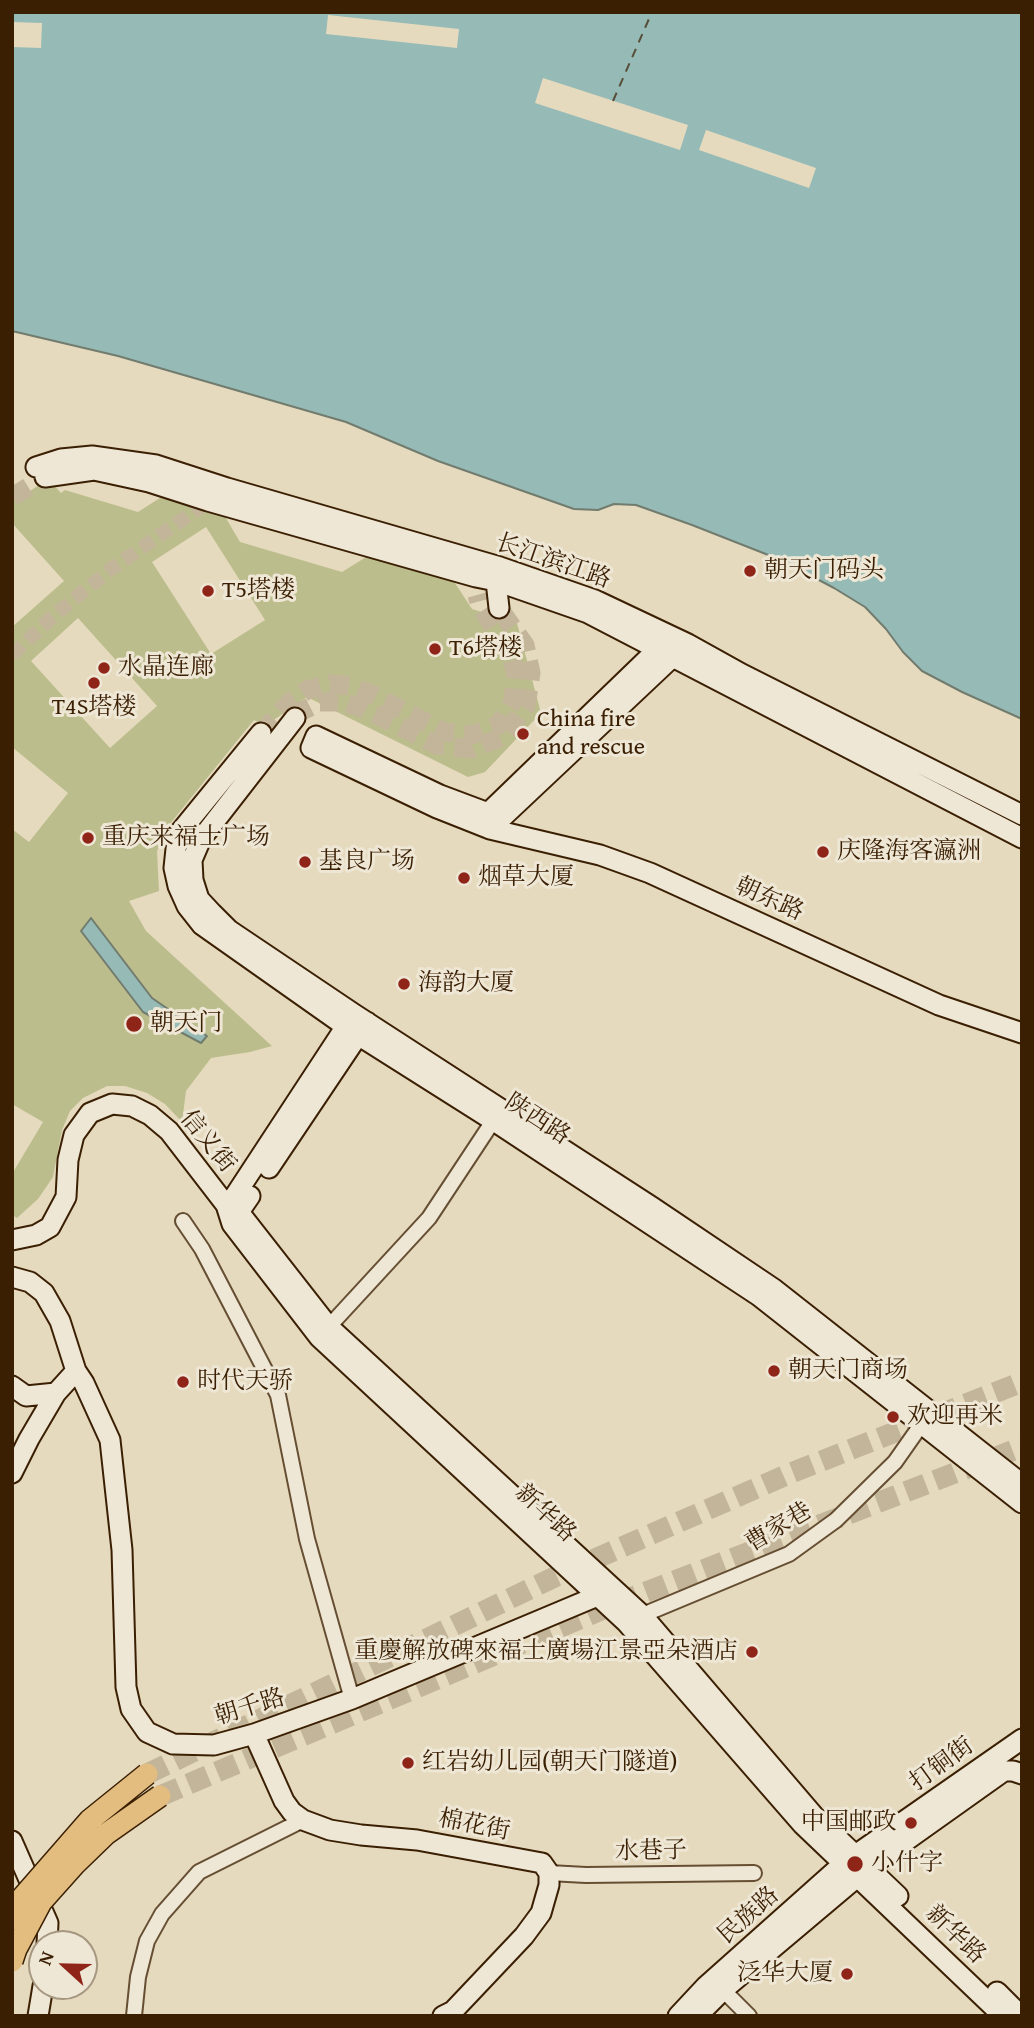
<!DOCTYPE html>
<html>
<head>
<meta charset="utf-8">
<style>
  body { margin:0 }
  #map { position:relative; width:1034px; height:2028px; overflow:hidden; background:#e5dabe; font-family:"Gentium Book Plus",serif }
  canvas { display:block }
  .frame { position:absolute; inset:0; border:14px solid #3b1f03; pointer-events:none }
  .north { position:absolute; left:28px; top:1930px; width:70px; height:70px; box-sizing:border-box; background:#eee7d5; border:2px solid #a69781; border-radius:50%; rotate:292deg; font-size:19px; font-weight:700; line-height:28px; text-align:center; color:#3b1f03 }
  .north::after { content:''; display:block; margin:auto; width:24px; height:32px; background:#8f2418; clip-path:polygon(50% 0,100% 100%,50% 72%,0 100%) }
</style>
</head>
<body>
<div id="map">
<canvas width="1034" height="2028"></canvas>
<div class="frame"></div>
<div class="north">N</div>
</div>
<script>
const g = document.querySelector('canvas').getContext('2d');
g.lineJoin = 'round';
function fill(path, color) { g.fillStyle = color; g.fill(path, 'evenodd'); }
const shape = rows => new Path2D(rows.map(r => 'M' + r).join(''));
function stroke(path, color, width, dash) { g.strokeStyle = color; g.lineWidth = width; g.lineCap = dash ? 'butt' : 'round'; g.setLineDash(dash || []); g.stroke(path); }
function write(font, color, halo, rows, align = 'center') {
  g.font = font + ' "Gentium Book Plus","Noto Serif SC",serif'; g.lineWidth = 6; g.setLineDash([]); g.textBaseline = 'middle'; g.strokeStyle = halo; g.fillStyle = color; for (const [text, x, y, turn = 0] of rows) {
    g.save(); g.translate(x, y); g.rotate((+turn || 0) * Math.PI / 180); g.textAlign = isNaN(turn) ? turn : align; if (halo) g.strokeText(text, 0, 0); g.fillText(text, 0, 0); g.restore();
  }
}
const green = shape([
  [48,479,61,493,65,490,138,512,163,496,223,513,240,542,342,572,371,554,451,577,472,609,517,623,541,713,485,772,468,777,307,697,265,726,254,720,169,825,157,851,159,891,129,901,146,931,272,1046,250,1052,211,1058,186,1091,182,1122,165,1104,147,1093,125,1086,107,1086,83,1098,70,1111,62,1130,53,1177,38,1199,17,1218,12,1215,12,1174,43,1122,12,1104,12,829,29,842,68,793,12,747,12,627,64,581,12,523,12,503],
  [206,527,265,620,211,654,152,562],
  [78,618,157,706,110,748,31,661]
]);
const water = shape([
  [12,12,1022,12,1022,719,962,692,922,671,903,652,886,629,865,607,834,588,781,560,692,525,636,505,614,504,598,510,574,509,438,461,346,422,118,356,12,331,12,12],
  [91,918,152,998,207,1036,201,1043,143,1012,81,931,91,918]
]);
const pier = shape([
  [328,15,459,29,457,48,326,34],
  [12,22,42,23,41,48,12,47],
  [543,78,688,125,680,150,535,103],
  [706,130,816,168,809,188,699,150]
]);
const ferry = shape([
  [613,101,652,12]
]);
const streetTunnel = shape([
  [12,655,52,617,111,569,202,506]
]);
const secondaryTunnel = shape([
  [12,497,45,477],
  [295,718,302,711,320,702,343,702,365,709,437,745,472,749,504,736,526,706,531,673,525,645,499,608],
  [261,733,290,702,307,690,330,684,349,686,373,695,444,732,472,735,499,725,513,701,516,673,508,650,480,606,477,595]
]);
const primaryTunnel = shape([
  [147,1774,565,1572,791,1473,1022,1382],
  [160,1796,620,1602,1022,1447]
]);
const street = shape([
  [183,1221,202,1249,278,1395,307,1539,352,1699],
  [323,1333,429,1218,497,1115],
  [633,1619,789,1554,836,1520,895,1462,921,1425],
  [549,1873,586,1875,754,1873],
  [723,1990,749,2016],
  [134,2016,138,1977,147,1941,162,1914,199,1872,303,1820]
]);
const secondary = shape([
  [36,467,61,459,92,456,156,465,227,488,500,567,595,600,688,644,742,674,1022,815],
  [45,477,94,470,149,482,208,501,476,577,496,581,588,613,1022,838],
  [498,572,496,581,499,608],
  [665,642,488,813,440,795,316,736,311,748,437,808,490,829,680,650],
  [295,718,201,839,192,860,193,880,199,899,212,913,229,930,354,1014,652,1207,774,1289,1022,1484],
  [261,733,180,832,176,849,174,868,178,886,187,906,202,925,358,1035,494,1121,759,1296,1022,1503],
  [489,821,490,829,600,855,650,873,939,1005,1022,1033],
  [354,1014,234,1197,226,1205,232,1224,319,1337,626,1622,803,1825,1003,2016],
  [269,1168,367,1022],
  [250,1196,239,1212,329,1327,642,1615,814,1816,898,1896],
  [12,1240,36,1235,50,1227,66,1197,68,1160,74,1135,90,1113,112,1104,132,1106,150,1115,169,1131,226,1205,237,1211],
  [12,1277,30,1282,44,1293,60,1321,76,1371,84,1383,110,1440,122,1550,126,1687,131,1709,147,1732,173,1744,214,1745,254,1734,352,1699,607,1592],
  [12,1386,26,1396,56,1393],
  [12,1473,29,1439,56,1393,76,1371],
  [254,1734,284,1801,292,1812,303,1820,330,1830,361,1835,417,1840,542,1863,549,1873,549,1885,541,1913,524,1936,453,2011,443,2016],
  [12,1841,48,1923,47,1944],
  [997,1992,1021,2016],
  [38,2016,43,1986],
  [678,2016,706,1986,844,1863,1022,1739],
  [697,2016,723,1990,869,1867,1004,1771,1013,1771,1022,1774]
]);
const primaryBridge = shape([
  [12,1919,22,1898,90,1820,147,1774],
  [12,1961,16,1949,41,1902,74,1865,106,1834,160,1796]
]);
const markers = [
  [750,571,7,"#8f2418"],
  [208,591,7,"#8f2418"],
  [435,649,7,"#8f2418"],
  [104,668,7,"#8f2418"],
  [94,683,7,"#8f2418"],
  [523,734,7,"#8f2418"],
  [88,838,7,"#8f2418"],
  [823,852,7,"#8f2418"],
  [305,862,7,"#8f2418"],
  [464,878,7,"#8f2418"],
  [404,984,7,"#8f2418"],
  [134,1024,9,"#8f2418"],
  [774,1371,7,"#8f2418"],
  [183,1382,7,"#8f2418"],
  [893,1417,7,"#8f2418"],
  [752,1652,7,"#8f2418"],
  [408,1763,7,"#8f2418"],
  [911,1823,7,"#8f2418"],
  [855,1864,9,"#8f2418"],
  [847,1974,7,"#8f2418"]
];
const streetNames = [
  ["长江滨江路",553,562,19],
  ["朝东路",769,900,24],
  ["陕西路",537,1120,33],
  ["信义街",207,1142,51],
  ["新华路",545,1514,43],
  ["曹家巷",779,1528,-31],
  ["朝千路",250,1708,-17],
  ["打铜街",942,1765,-36],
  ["棉花街",474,1826,11],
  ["水巷子",651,1852,-1],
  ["民族路",749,1916,-42],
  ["新华路",955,1935,44]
];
const poiNames = [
  ["朝天门码头",764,571],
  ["T5塔楼",222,591],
  ["T6塔楼",449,649],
  ["水晶连廊",118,668],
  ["T4S塔楼",94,708,"center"],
  ["China fire",537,720],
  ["and rescue",537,748],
  ["重庆来福士广场",102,838],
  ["庆隆海客瀛洲",837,852],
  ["基良广场",319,862],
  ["烟草大厦",478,878],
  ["海韵大厦",418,984],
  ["朝天门",150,1024],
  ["朝天门商场",788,1371],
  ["时代天骄",197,1382],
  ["欢迎再米",907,1417],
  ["重慶解放碑來福士廣場江景亞朵酒店",738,1652,"right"],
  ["红岩幼儿园(朝天门隧道)",422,1763],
  ["中国邮政",897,1823,"right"],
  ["小什字",871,1864],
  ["泛华大厦",833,1974,"right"]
];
fill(green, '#bcbd8c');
fill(water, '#96bab6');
stroke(water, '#727c6e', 2);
fill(pier, '#e5dabe');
stroke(ferry, '#564e39', 2, [9, 7]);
stroke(streetTunnel, '#c3b599', 14, [14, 7]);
stroke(secondaryTunnel, '#c3b599', 19, [19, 10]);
stroke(primaryTunnel, '#c3b599', 21, [21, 10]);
stroke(street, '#664e32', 18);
stroke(secondary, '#3b1f03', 23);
stroke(street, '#eee7d5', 14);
stroke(secondary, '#eee7d5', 19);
stroke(primaryBridge, '#3b1f03', 24, []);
stroke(primaryBridge, '#e2bd7f', 21);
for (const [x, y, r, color] of markers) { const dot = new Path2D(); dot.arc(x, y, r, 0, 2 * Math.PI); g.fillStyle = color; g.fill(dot); stroke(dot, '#eee7d5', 2.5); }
write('24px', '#3b1f03', '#eee7d5', streetNames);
write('24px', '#3b1f03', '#eee7d5', poiNames, 'left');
</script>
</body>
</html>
